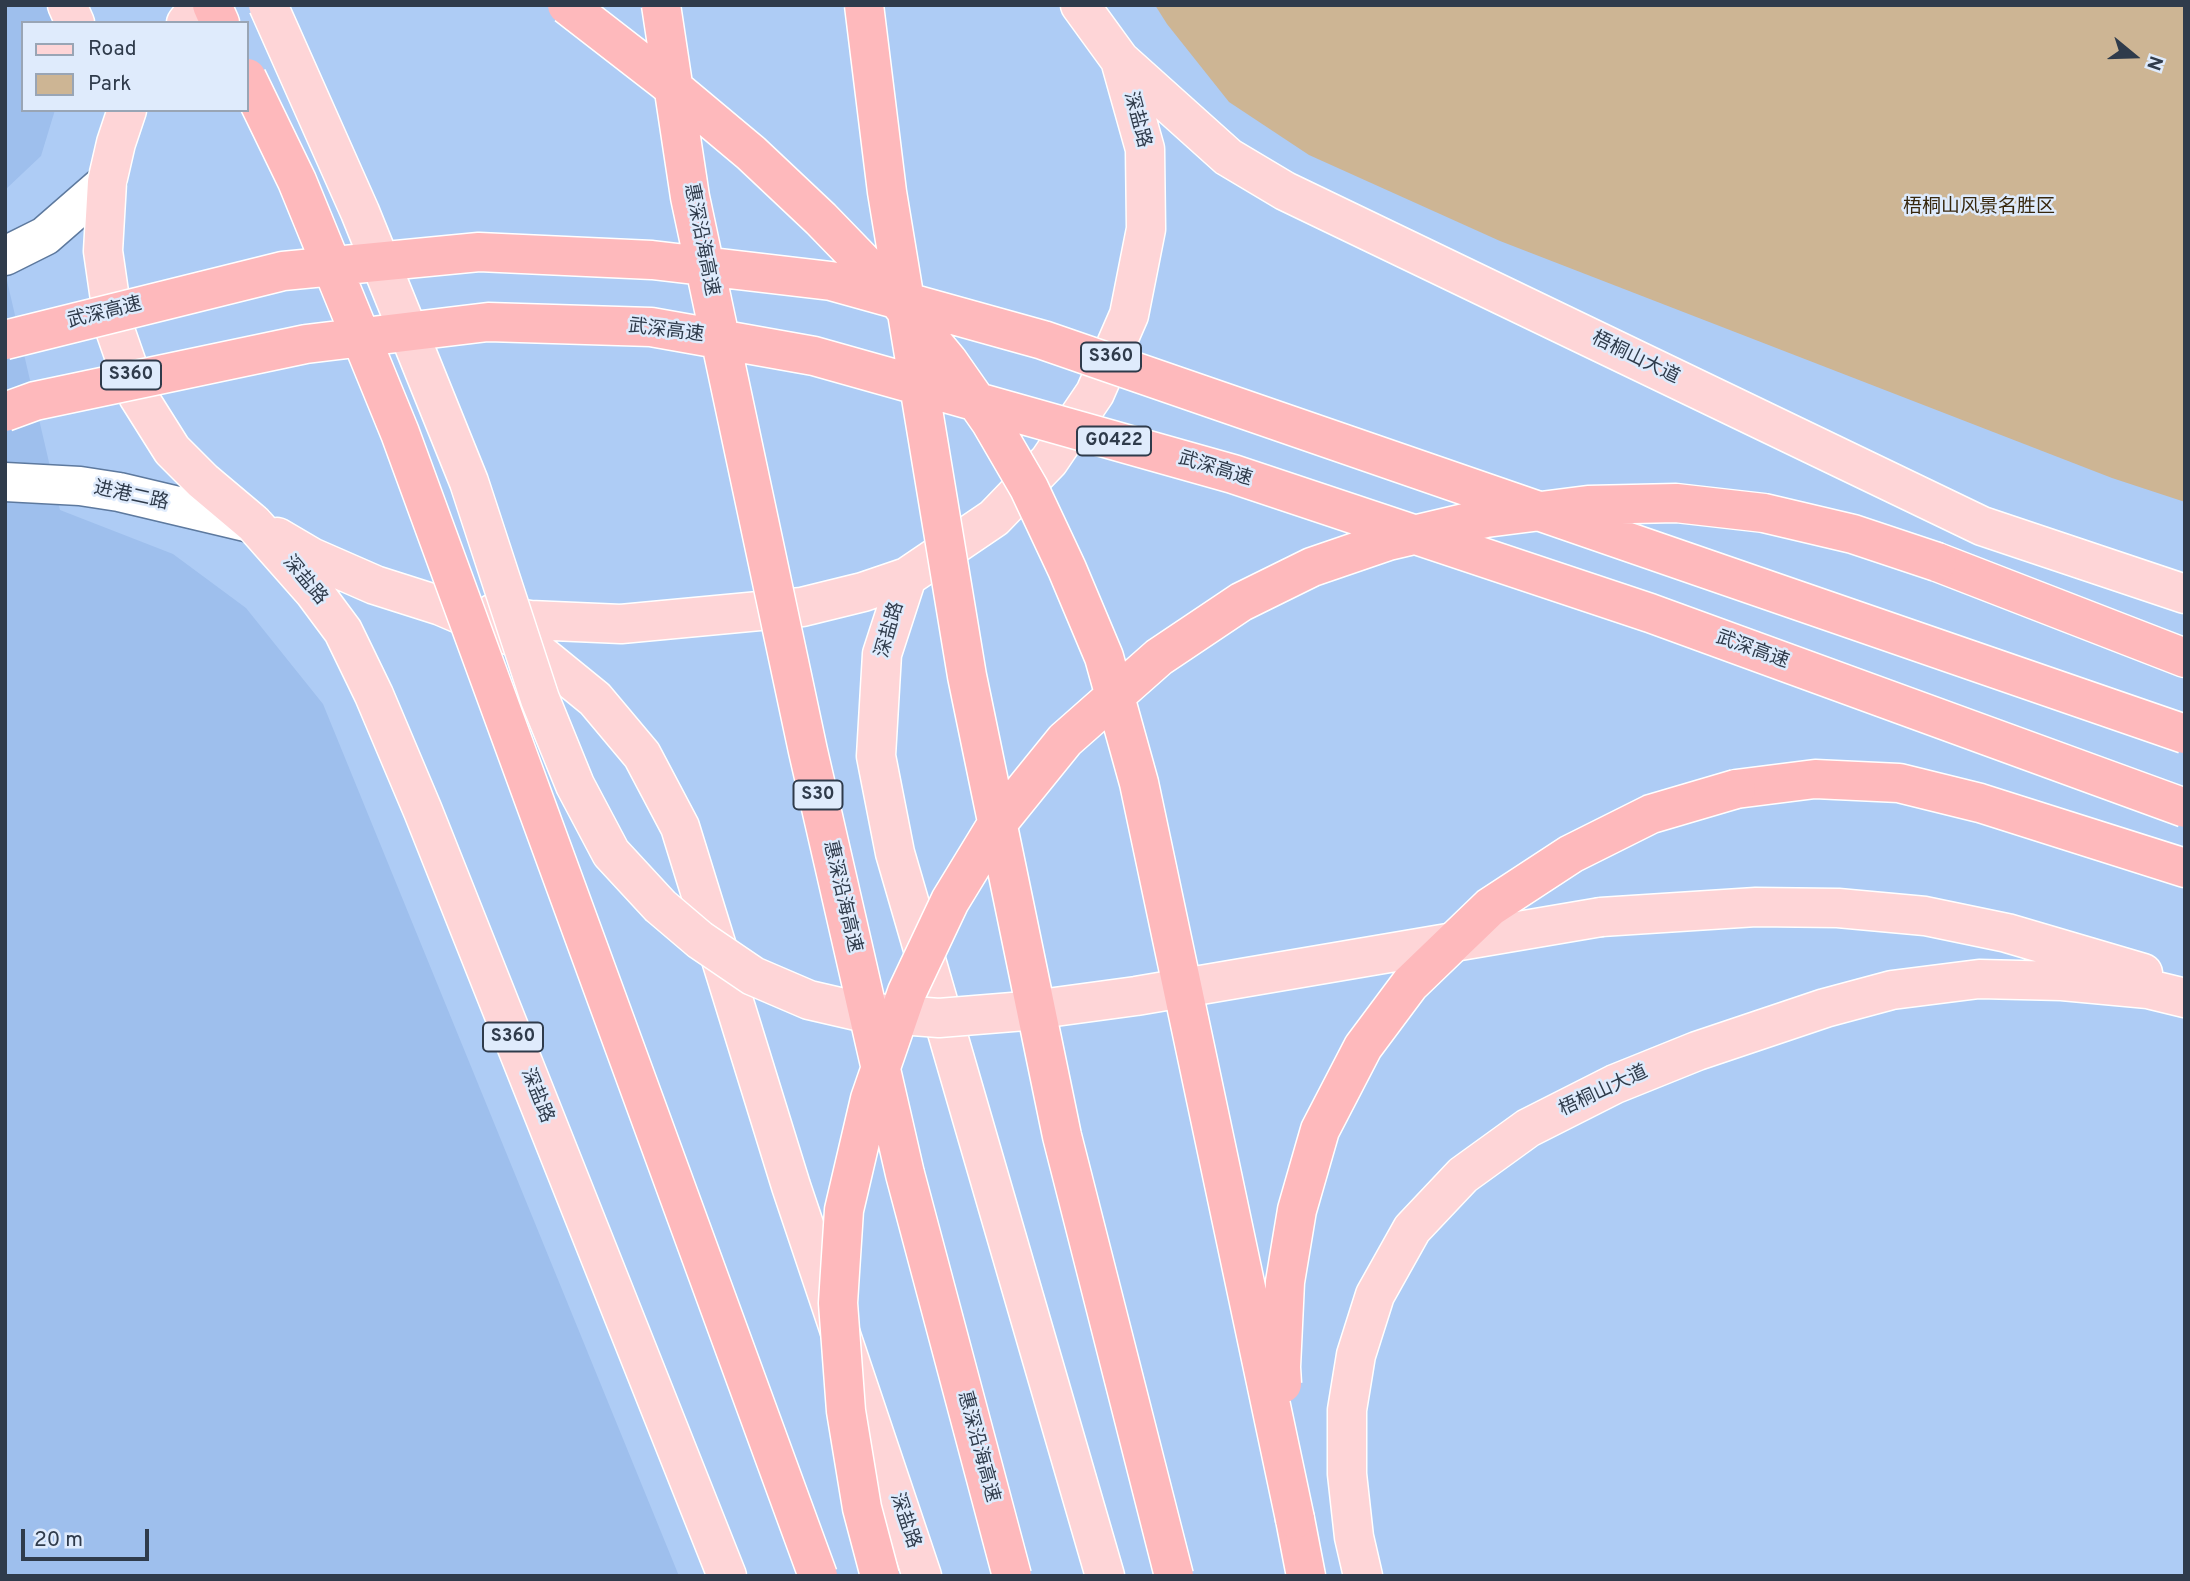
<!DOCTYPE html>
<html>
<head>
<meta charset="utf-8">
<style>
  body { margin:0 }
  #map { position:relative; width:2190px; height:1581px; overflow:hidden; background:#aeccf5; font-family:Overpass,sans-serif }
  canvas { display:block }
  .frame { position:absolute; inset:0; border:7px solid #2f3b4b; pointer-events:none }
  .legend { position:absolute; left:21px; top:21px; width:228px; height:91px; box-sizing:border-box; background:#dfebfc; border:2px solid #99a5b5; margin:0; padding:9px 12px; list-style:none; font-size:21px; color:#2f3b4b }
  .legend li { display:flex; align-items:center; gap:14px; height:35px }
  .legend b { width:35px; border:2px solid #99a5b5 }
  .north { position:absolute; left:2099px; top:21px; width:70px; height:70px; -webkit-text-stroke:5px #dfebfc; paint-order:stroke; rotate:109deg; font-size:19px; font-weight:700; line-height:28px; text-align:center; color:#2f3b4b }
  .north::after { content:''; display:block; margin:auto; width:24px; height:32px; background:#2f3b4b; clip-path:polygon(50% 0,100% 100%,50% 72%,0 100%) }
  .scale { position:absolute; left:21px; top:1529px; width:128px; height:32px; box-sizing:border-box; border:4px solid #2f3b4b; border-top:0; padding-left:9px; font-size:21px; line-height:24px; white-space:nowrap; color:#2f3b4b; -webkit-text-stroke:5px #dfebfc; paint-order:stroke }
</style>
</head>
<body>
<div id="map">
<canvas width="2190" height="1581"></canvas>
<div class="frame"></div>
<ul class="legend">
<li><b style="height:9px;background:#fed5d7"></b>Road</li>
<li><b style="height:19px;background:#cdb594"></b>Park</li>
</ul>
<div class="north">N</div>
<div class="scale">20 m</div>
</div>
<script>
const g = document.querySelector('canvas').getContext('2d');
g.lineJoin = 'round';
function fill(path, color) { g.fillStyle = color; g.fill(path, 'evenodd'); }
const shape = rows => new Path2D(rows.map(r => 'M' + r).join(''));
function stroke(path, color, width, dash) { g.strokeStyle = color; g.lineWidth = width; g.lineCap = dash ? 'butt' : 'round'; g.setLineDash(dash || []); g.stroke(path); }
function write(font, color, halo, rows, align = 'center') {
  g.font = font + ' Overpass,"Noto Sans SC",sans-serif'; g.lineWidth = 5; g.setLineDash([]); g.textBaseline = 'middle'; g.strokeStyle = halo; g.fillStyle = color; for (const [text, x, y, turn = 0] of rows) {
    g.save(); g.translate(x, y); g.rotate((+turn || 0) * Math.PI / 180); g.textAlign = isNaN(turn) ? turn : align; if (halo) g.strokeText(text, 0, 0); g.fillText(text, 0, 0); g.restore();
  }
}
const built = shape([
  [5,5,50,5,60,23,23,23,23,110,55,110,41,156,5,190],
  [5,272,60,510,173,554,246,608,323,704,679,1576,5,1576]
]);
const green = shape([
  [1155,5,2185,5,2185,502,2112,478,1500,241,1309,155,1229,102,1167,24]
]);
const minor = shape([
  [5,256,45,236,107,182],
  [5,482,80,486,119,492,254,524]
]);
const major = shape([
  [67,5,75,23],
  [186,23,200,5],
  [1120,60,1228,157,1285,191,1982,526,2185,594],
  [127,110,116,143,107,182,103,251,114,327,138,396,172,450,203,481,254,524,314,592,343,631,374,695,423,811,727,1576],
  [277,537,311,557,375,585,441,606,525,642,595,699,642,755,680,827,791,1186,922,1576],
  [907,577,882,654,876,756,895,853,1105,1576],
  [492,614,530,620,621,624,802,607,863,592,907,577,994,518,1049,461,1095,393,1129,315,1146,229,1145,149,1120,60,1080,5],
  [1601,917,1756,907,1838,908,1925,916,2007,933,2143,973],
  [1363,1576,1354,1537,1347,1474,1347,1410,1356,1355,1375,1295,1412,1229,1463,1175,1528,1128,1615,1084,1697,1051,1825,1008,1892,990,1979,979,2062,981,2148,989,2185,998]
]);
const highway = shape([
  [212,5,220,23],
  [1937,562,2185,658],
  [1736,789,1815,779,1899,783,1980,803,2185,868],
  [1295,1519,1306,1576]
]);
const majorBridge = shape([
  [268,5,360,212,469,482,540,699,575,785,611,853,660,906,700,940,753,976,809,1000,861,1012,939,1018,1025,1011,1136,996,1601,917]
]);
const highwayBridge = shape([
  [567,5,665,81,751,153,821,219,886,286,948,361,990,421,1029,488,1067,569,1104,657,1139,783,1295,1519],
  [661,5,690,197,808,751,905,1174,1012,1576],
  [864,5,887,192,967,676,1062,1136,1174,1576],
  [247,78,297,181,400,433,818,1576],
  [5,340,283,271,479,252,652,260,831,281,1043,340,2185,734],
  [5,412,35,401,306,344,488,322,651,327,814,356,1233,474,1650,613,2185,808],
  [1282,1384,1281,1367,1285,1282,1297,1210,1320,1130,1363,1047,1410,984,1490,907,1571,854,1651,814,1736,789],
  [880,1576,862,1508,846,1411,838,1303,844,1210,870,1099,907,992,950,901,997,824,1065,740,1159,657,1241,602,1312,567,1388,541,1486,518,1588,505,1676,503,1764,513,1853,534,1937,562]
]);
const shields = [
  [1111,357,60],
  [131,375,60],
  [1114,441,74],
  [818,795,49],
  [513,1037,60]
];
const shieldNames = [
  ["S360",1111,357],
  ["S360",131,375],
  ["G0422",1114,441],
  ["S30",818,795],
  ["S360",513,1037]
];
const streetNames = [
  ["深盐路",1136,120,75],
  ["惠深沿海高速",700,240,79],
  ["武深高速",105,314,-14],
  ["武深高速",666,332,7],
  ["梧桐山大道",1635,359,26],
  ["武深高速",1215,470,17],
  ["进港二路",131,497,12],
  ["深盐路",304,581,50],
  ["深盐路",891,630,-74],
  ["武深高速",1752,651,20],
  ["惠深沿海高速",841,897,77],
  ["梧桐山大道",1604,1092,-25],
  ["深盐路",536,1096,68],
  ["惠深沿海高速",977,1447,75],
  ["深盐路",904,1521,71]
];
const parkNames = [
  ["梧桐山风景名胜区",1979,208]
];
fill(built, '#9ebfed');
fill(green, '#cdb594');
stroke(minor, '#5d799e', 41);
stroke(major, '#fff', 41);
stroke(highway, '#fff', 41);
stroke(minor, '#fff', 38);
stroke(major, '#fed5d7', 38);
stroke(highway, '#feb9bc', 38);
stroke(majorBridge, '#fff', 41, []);
stroke(highwayBridge, '#fff', 41, []);
stroke(majorBridge, '#fed5d7', 38);
stroke(highwayBridge, '#feb9bc', 38);
for (const [x, y, w] of shields) { const box = new Path2D(); box.roundRect(x - w / 2, y - 14.5, w, 29, 5); g.fillStyle = '#dfebfc'; g.fill(box); stroke(box, '#2f3b4b', 2); }
write('bold 18px', '#2f3b4b', null, shieldNames);
write('19px', '#2f3b4b', '#dfebfc', streetNames);
write('19px', '#37270d', '#dfebfc', parkNames);
</script>
</body>
</html>
